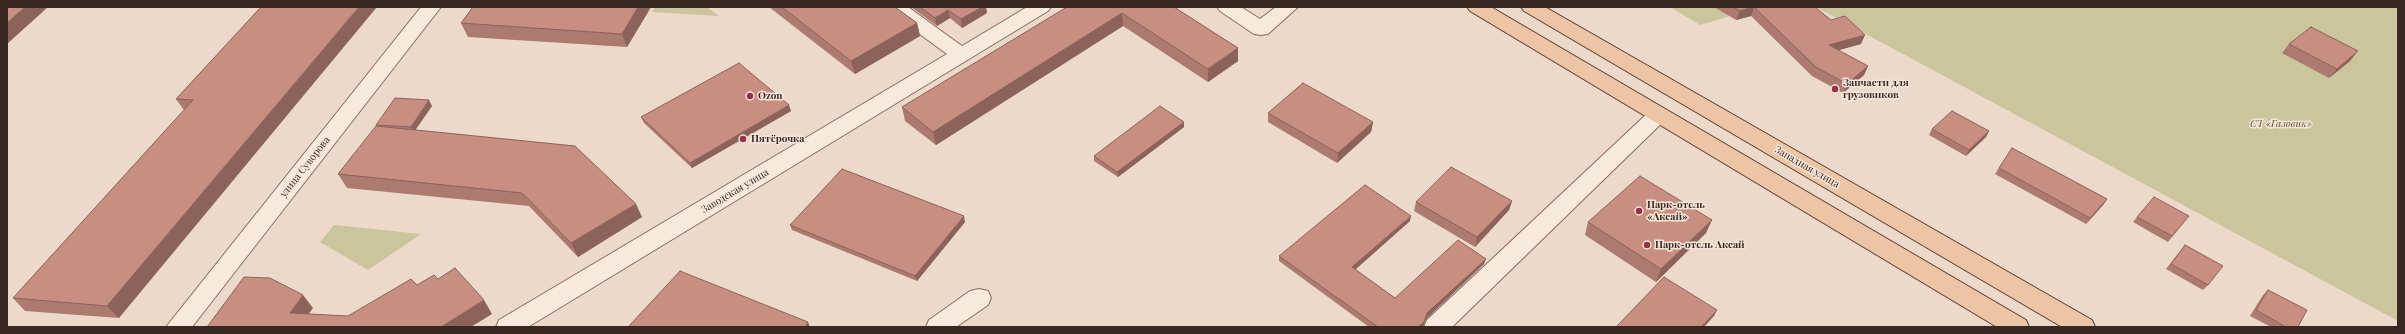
<!DOCTYPE html>
<html>
<head>
<meta charset="utf-8">
<style>
  body { margin:0 }
  #map { position:relative; width:2405px; height:334px; overflow:hidden; background:#ecd9c9; font-family:"Playfair Display",serif }
  canvas { display:block }
  .frame { position:absolute; inset:0; border:8px solid #392721; pointer-events:none }
</style>
</head>
<body>
<div id="map">
<canvas width="2405" height="334"></canvas>
<div class="frame"></div>
</div>
<script>
const g = document.querySelector('canvas').getContext('2d');
g.lineJoin = 'round';
function fill(path, color) { g.fillStyle = color; g.fill(path, 'evenodd'); }
const shape = rows => new Path2D(rows.map(r => 'M' + r).join(''));
function stroke(path, color, width, dash) { g.strokeStyle = color; g.lineWidth = width; g.lineCap = dash ? 'butt' : 'round'; g.setLineDash(dash || []); g.stroke(path); }
function write(font, color, halo, rows, align = 'center') {
  g.font = font + ' "Playfair Display",serif'; g.lineWidth = 3; g.setLineDash([]); g.textBaseline = 'middle'; g.strokeStyle = halo; g.fillStyle = color; for (const [text, x, y, turn = 0] of rows) {
    g.save(); g.translate(x, y); g.rotate((+turn || 0) * Math.PI / 180); g.textAlign = isNaN(turn) ? turn : align; if (halo) g.strokeText(text, 0, 0); g.fillText(text, 0, 0); g.restore();
  }
}
const green = shape([
  [655,7,707,7,719,16,652,12],
  [1670,7,1760,7,1700,25],
  [1816,7,2398,7,2398,321],
  [334,225,421,234,368,270,320,242]
]);
const minor = shape([
  [421,7,441,7,192,327,166,327,421,7],
  [885,7,908,7,962,46,1027,7,1051,7,1048,11,528,327,496,327,499,320,947,54,888,11,885,7],
  [1217,7,1241,7,1260,19,1276,7,1298,7,1268,34,1261,35,1254,34,1220,11,1217,7],
  [1658,108,1665,110,1669,115,1665,120,1452,327,1424,327,1427,320,1651,110,1658,108],
  [979,289,988,291,991,298,988,305,956,327,926,327,929,320,970,291,979,289]
]);
const major = shape([
  [1467,7,1491,7,2026,320,2029,327,1997,327,1470,11,1467,7],
  [1521,7,1545,7,2092,320,2095,327,2062,327,1524,11,1521,7]
]);
const wall = shape([
  [261,7,119,318,25,311,13,298,184,110,176,99],
  [473,7,651,7,627,47,468,37,461,23],
  [769,7,895,7,917,23,920,36,855,74],
  [911,7,986,7,987,13,962,28,950,18,937,26],
  [1067,7,1174,7,1238,48,1238,61,1208,82,1123,26,936,145,905,121,902,107],
  [1714,7,1815,7,1861,44,1838,50,1868,66,1864,75,1843,93,1812,76,1751,16,1736,20],
  [2289,44,2350,61,2329,78,2282,53],
  [432,106,415,130,642,217,578,257,529,206,347,188,338,174,377,126,376,125],
  [791,111,692,168,644,123,641,117],
  [1268,113,1373,122,1371,132,1337,163,1268,122],
  [1184,122,1184,127,1118,177,1094,161,1094,156],
  [1932,129,1989,131,1986,137,1966,156,1929,135],
  [2012,148,2107,199,2103,205,2086,224,1995,174],
  [1512,201,1509,210,1475,247,1414,211,1416,202],
  [2189,216,2168,242,2133,222,2137,217],
  [1410,221,1355,270,1395,298,1484,264,1426,319,1423,327,1369,327,1279,261,1279,256],
  [965,222,917,281,792,230,790,225],
  [1588,222,1706,233,1656,282,1585,235],
  [2185,245,2208,285,2203,290,2166,269],
  [2268,290,2298,327,2271,327,2250,316,2263,295]
]);
const shadedWall = shape([
  [25,7,48,7,7,44,7,23],
  [359,7,377,7,119,318,107,306],
  [638,7,651,7,627,47,622,34],
  [982,7,986,7,987,13,962,28,961,19],
  [1754,7,1751,16,1736,20,1740,11],
  [948,10,950,18,937,26,935,18],
  [1122,13,1123,26,936,145,933,132],
  [917,23,920,36,855,74,851,61],
  [1865,35,1861,44,1825,54,1829,45],
  [1238,48,1238,61,1208,82,1208,69],
  [2358,51,2350,61,2329,78,2337,69],
  [1868,66,1864,75,1843,93,1847,84],
  [429,100,432,106,414,132,411,127],
  [789,105,791,111,692,168,690,163],
  [1184,122,1184,127,1118,177,1117,172],
  [1373,122,1371,132,1337,163,1338,153],
  [1989,131,1986,137,1966,156,1969,150],
  [2107,199,2103,205,2086,224,2090,218],
  [1512,201,1509,210,1475,247,1477,237],
  [636,204,642,217,578,257,571,243],
  [964,216,965,222,917,281,915,276],
  [1411,216,1410,221,1351,273,1352,267],
  [1712,220,1706,233,1656,282,1661,269],
  [1486,259,1484,264,1426,319,1423,327,1418,327,1427,313],
  [303,295,313,308,300,326,290,313],
  [484,300,492,314,471,327,441,327],
  [1717,310,1714,316,1704,327,1701,327],
  [808,322,810,327,805,327]
]);
const building = shape([
  [7,7,25,7,7,23,7,7],
  [261,7,359,7,107,306,13,298,193,100,176,99,261,7],
  [473,7,638,7,622,34,461,23,473,7],
  [782,7,895,7,917,23,851,61,782,7],
  [920,7,982,7,961,19,948,10,935,18,920,7],
  [1067,7,1174,7,1238,48,1208,69,1122,13,933,132,902,107,1067,7],
  [1733,7,1753,7,1740,11,1733,7],
  [1754,7,1815,7,1831,20,1845,16,1865,35,1829,45,1868,66,1847,84,1816,67,1754,7],
  [2311,27,2358,51,2337,69,2289,44,2311,27],
  [739,63,789,105,690,163,641,117,739,63],
  [1303,83,1373,122,1338,153,1268,113,1303,83],
  [395,98,429,100,411,127,376,125,395,98],
  [1160,106,1184,122,1117,172,1094,156,1160,106],
  [1952,111,1989,131,1969,150,1932,129,1952,111],
  [376,126,575,146,636,204,571,243,522,193,338,174,376,126],
  [2012,148,2107,199,2090,218,1999,168,2012,148],
  [1451,167,1512,201,1477,237,1416,202,1451,167],
  [842,169,964,216,915,276,790,225,842,169],
  [1640,176,1712,220,1661,269,1588,222,1640,176],
  [1365,185,1411,216,1352,267,1395,298,1458,240,1486,259,1427,313,1424,322,1418,327,1378,327,1279,256,1365,185],
  [2154,197,2189,216,2172,236,2137,217,2154,197],
  [2185,245,2223,266,2208,285,2171,264,2185,245],
  [455,268,484,300,441,327,207,327,244,277,270,278,303,295,290,313,348,316,411,279,417,285,434,275,438,279,455,268],
  [680,271,808,322,805,327,628,327,680,271],
  [1664,277,1717,310,1701,327,1616,327,1664,277],
  [2268,290,2307,310,2298,327,2286,327,2256,310,2268,290]
]);
const markers = [
  [1835,89,4,"#94324a"],
  [750,96,4,"#94324a"],
  [743,139,4,"#94324a"],
  [1639,211,4,"#94324a"],
  [1647,245,4,"#94324a"]
];
const poiNames = [
  ["Запчасти для",1843,83],
  ["грузовиков",1843,95],
  ["Ozon",758,96],
  ["Пятёрочка",751,139],
  ["Парк-отель",1647,205],
  ["«Аксай»",1647,217],
  ["Парк-отель Аксай",1655,245]
];
const parkNames = [
  ["СТ «Газовик»",2281,124]
];
const streetNames = [
  ["улица Суворова",305,167,-52],
  ["Западная улица",1807,167,30],
  ["Заводская улица",735,191,-31]
];
fill(green, '#cac59d');
stroke(minor, '#886b5f', 2);
stroke(major, '#563a32', 2);
fill(minor, '#f7e9dc');
fill(major, '#edc4a4');
fill(wall, '#ac7a6f');
fill(shadedWall, '#8c635a');
fill(building, '#c88e81');
stroke(building, '#8c635a', 1);
for (const [x, y, r, color] of markers) { const dot = new Path2D(); dot.arc(x, y, r, 0, 2 * Math.PI); g.fillStyle = color; g.fill(dot); stroke(dot, '#f4e5d8', 1.5); }
write('bold 10px', '#392721', '#f4e5d8', poiNames, 'left');
write('italic 10px', '#545529', '#f4e5d8', parkNames);
write('10px', '#392721', '#f4e5d8', streetNames);
</script>
</body>
</html>
